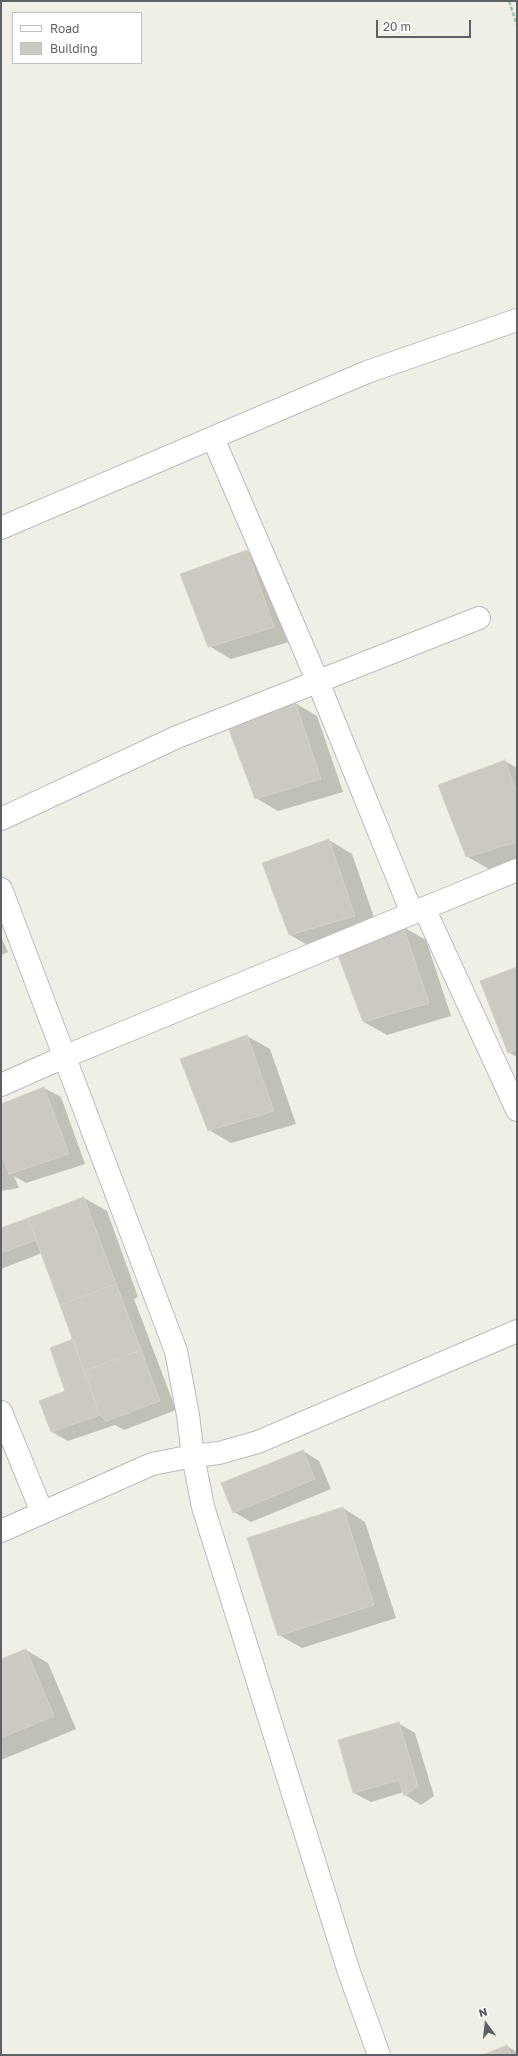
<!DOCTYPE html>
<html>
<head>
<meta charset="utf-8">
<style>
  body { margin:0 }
  #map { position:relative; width:518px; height:2056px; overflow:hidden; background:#f0efe6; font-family:"Golos Text",sans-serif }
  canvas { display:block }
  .frame { position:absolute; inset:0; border:2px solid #5d6167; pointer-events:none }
  .legend { position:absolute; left:12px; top:12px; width:130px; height:52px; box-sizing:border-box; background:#fff; border:1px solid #bec0c2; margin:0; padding:5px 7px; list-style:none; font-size:12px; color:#5d6167 }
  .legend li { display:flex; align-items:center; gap:8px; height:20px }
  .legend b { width:20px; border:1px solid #bec0c2 }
  .north { position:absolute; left:466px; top:2004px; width:40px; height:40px; -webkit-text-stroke:3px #fff; paint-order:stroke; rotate:345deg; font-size:11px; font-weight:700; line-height:16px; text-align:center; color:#5d6167 }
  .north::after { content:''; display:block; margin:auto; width:14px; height:18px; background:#5d6167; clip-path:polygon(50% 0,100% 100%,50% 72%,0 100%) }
  .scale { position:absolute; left:376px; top:20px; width:95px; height:18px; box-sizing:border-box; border:2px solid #5d6167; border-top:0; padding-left:5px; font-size:12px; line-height:14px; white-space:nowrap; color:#5d6167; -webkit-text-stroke:3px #fff; paint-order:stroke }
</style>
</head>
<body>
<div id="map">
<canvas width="518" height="2056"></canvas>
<div class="frame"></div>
<ul class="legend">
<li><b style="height:5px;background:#fff"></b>Road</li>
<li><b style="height:11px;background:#ccc9c3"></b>Building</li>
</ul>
<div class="north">N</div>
<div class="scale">20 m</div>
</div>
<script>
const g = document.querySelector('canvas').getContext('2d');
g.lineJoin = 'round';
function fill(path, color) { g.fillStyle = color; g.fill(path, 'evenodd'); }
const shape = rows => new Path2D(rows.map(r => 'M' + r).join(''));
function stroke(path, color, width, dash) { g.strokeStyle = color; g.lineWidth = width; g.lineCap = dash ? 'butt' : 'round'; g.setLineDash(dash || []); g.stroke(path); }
const shadow = shape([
  [247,551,270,564,296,640,231,659,209,646],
  [295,703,317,716,343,792,278,811,256,798],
  [505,761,517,768,517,861,489,869,466,856],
  [329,840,352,854,378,929,313,948,290,935,263,864],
  [403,927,426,940,451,1016,387,1035,364,1022],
  [1,937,8,952,1,955],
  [517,968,517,1057,508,1052],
  [247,1036,270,1049,296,1124,231,1143,209,1130,182,1059],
  [44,1088,61,1097,85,1164,26,1183,14,1176,19,1188,1,1191,1,1105],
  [84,1198,107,1211,138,1297,134,1299,176,1410,124,1430,115,1425,68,1441,52,1432,67,1392,74,1340,42,1253,1,1269,1,1229],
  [303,1451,319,1461,331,1489,251,1522,234,1512],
  [343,1508,365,1522,396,1618,302,1648,279,1635],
  [26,1650,48,1663,76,1729,1,1760,1,1660],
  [398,1723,415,1733,434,1796,421,1805,405,1795,404,1792,371,1802,354,1793,339,1741],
  [507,2046,517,2052,517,2055,486,2055]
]);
const building = shape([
  [247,550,274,627,208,647,180,574,247,550],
  [295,702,321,779,255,799,228,727,295,702],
  [505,760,517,793,517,842,466,857,438,785,505,760],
  [329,839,355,916,289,935,262,863,329,839],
  [403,926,429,1003,363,1022,336,950,403,926],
  [517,967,517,1050,508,1053,480,981,517,967],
  [247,1035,274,1111,208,1131,180,1059,247,1035],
  [44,1087,69,1154,9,1174,1,1153,1,1104,44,1087],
  [84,1197,116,1284,60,1305,28,1218,84,1197],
  [28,1218,36,1240,1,1253,1,1228,28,1218],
  [116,1284,141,1350,84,1371,60,1305,116,1284],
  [73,1339,100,1415,51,1432,39,1401,65,1391,50,1348,73,1339],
  [141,1350,160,1401,106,1421,100,1415,84,1371,141,1350],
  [303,1450,315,1479,233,1513,221,1483,303,1450],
  [343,1507,374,1605,278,1636,247,1538,343,1507],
  [26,1649,54,1716,1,1738,1,1659,26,1649],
  [399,1722,418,1786,404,1796,399,1780,353,1793,338,1740,399,1722],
  [507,2045,511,2055,483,2055,507,2045]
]);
const path = shape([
  [509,1,517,25]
]);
const minor = shape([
  [213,438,318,682,412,913],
  [1,528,367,372,517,320],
  [1,819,177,737,479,618],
  [1,889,176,1351,188,1415,193,1456,203,1507,349,1972,379,2055],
  [424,908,517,1110],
  [1,1085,64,1057,517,870],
  [1,1412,42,1512],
  [1,1531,152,1464,193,1456,219,1453,258,1442,517,1331]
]);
fill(shadow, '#0003');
fill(building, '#ccc9c3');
stroke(building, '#d6d1c3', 1);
stroke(minor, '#b8bbc0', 24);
stroke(path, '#98c8a9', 2.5, [4, 2]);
stroke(minor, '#fff', 22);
</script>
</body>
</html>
